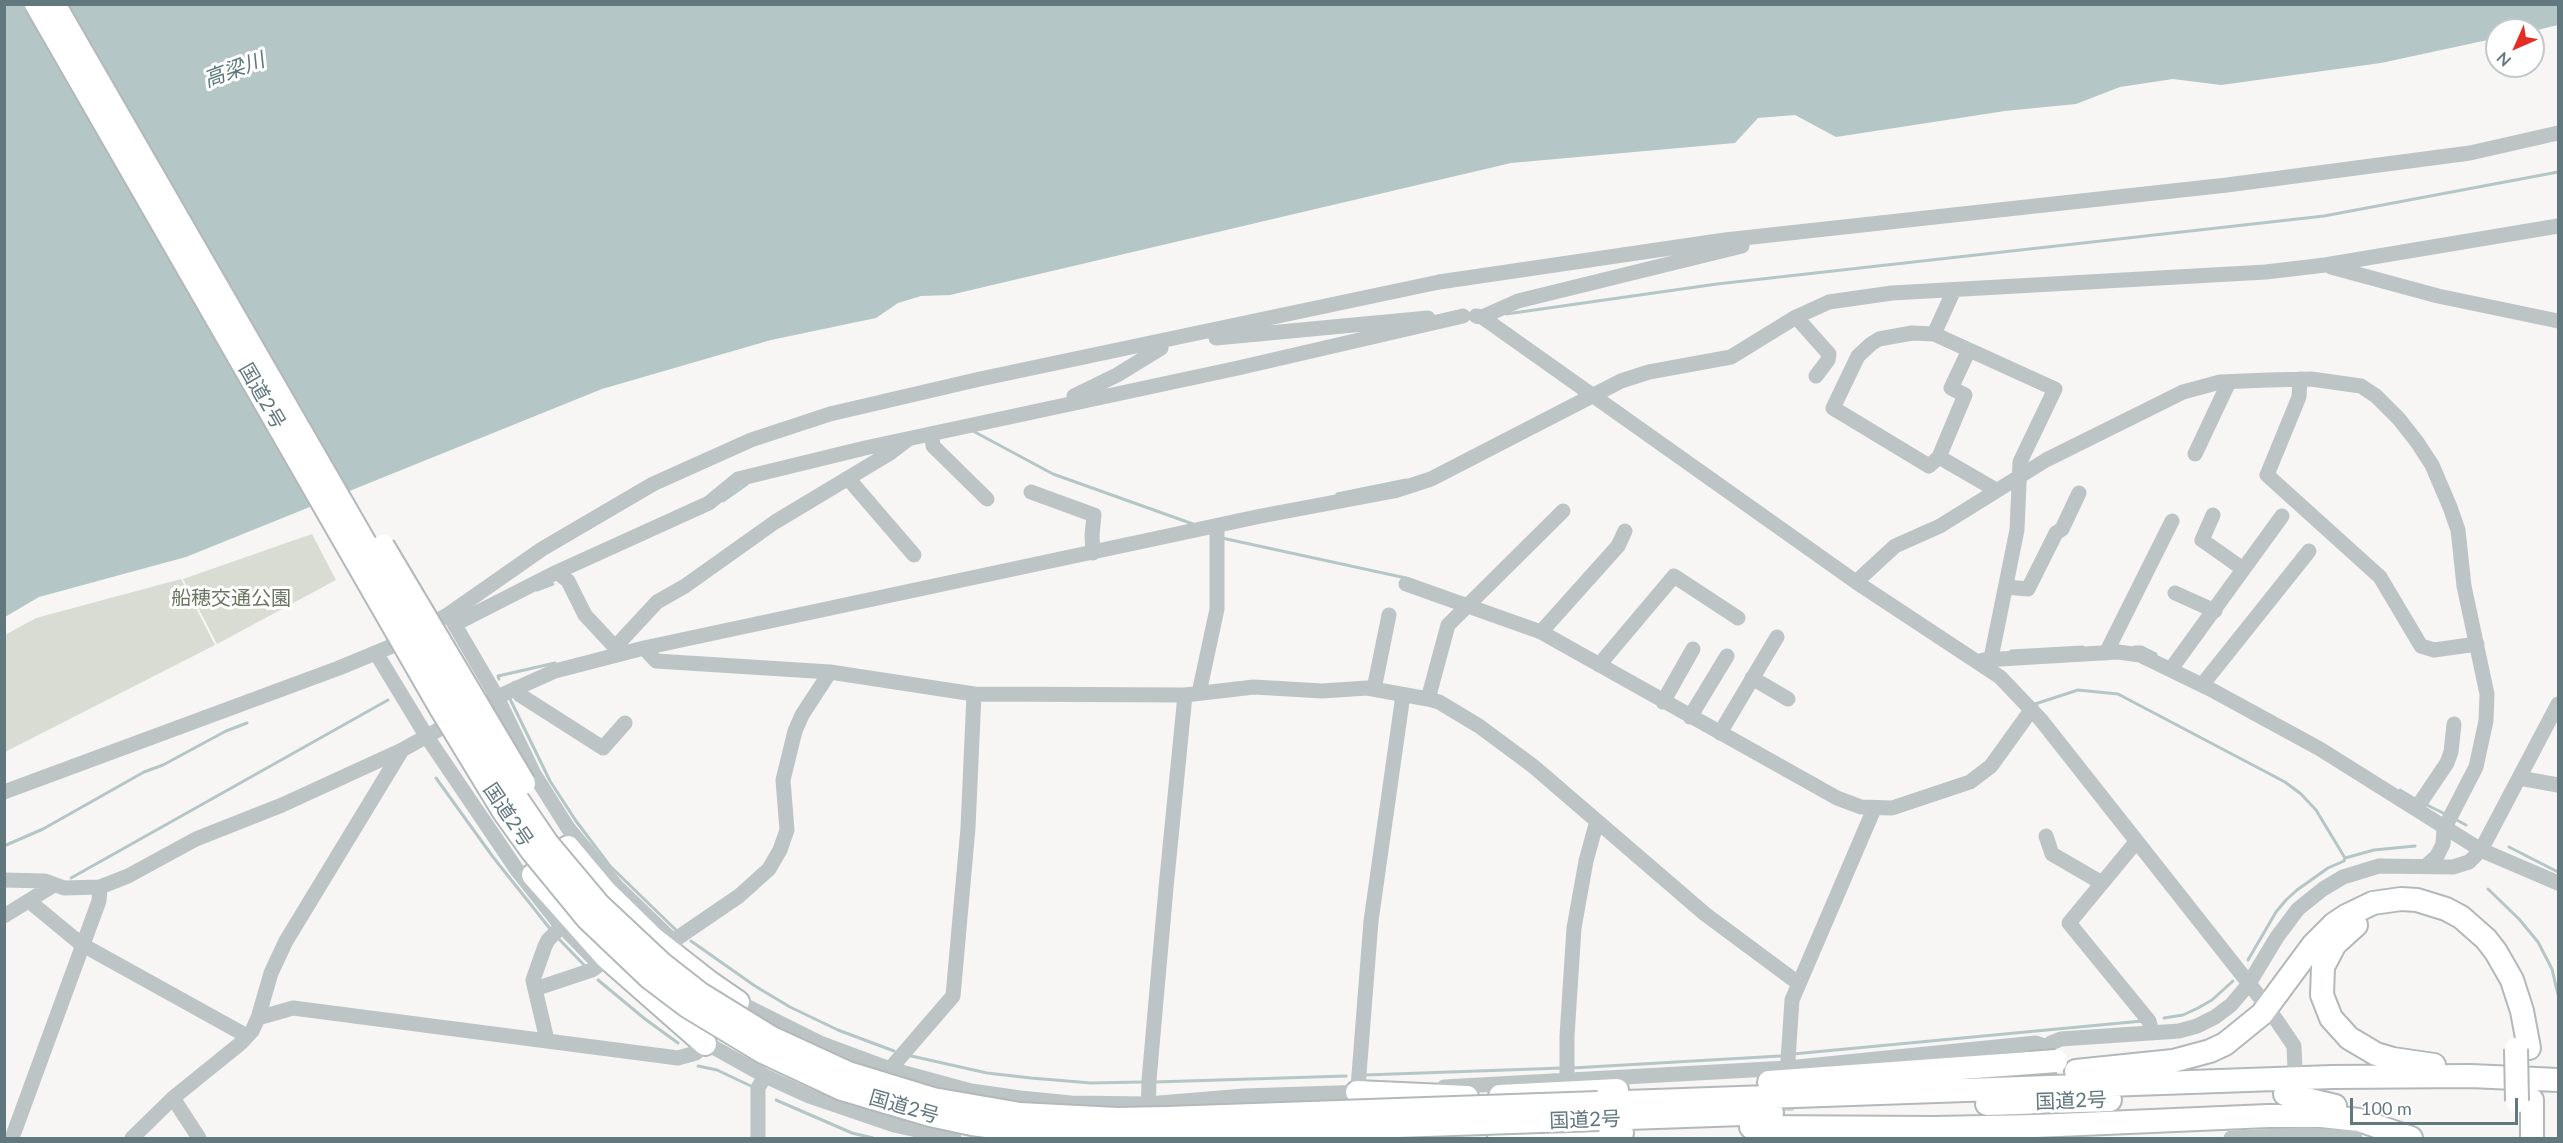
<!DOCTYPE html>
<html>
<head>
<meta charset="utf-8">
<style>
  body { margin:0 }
  #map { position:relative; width:2563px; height:1143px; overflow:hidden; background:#f7f6f4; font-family:Lato,sans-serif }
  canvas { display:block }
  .frame { position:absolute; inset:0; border:6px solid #62787f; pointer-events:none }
  .north { position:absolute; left:2485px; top:18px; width:60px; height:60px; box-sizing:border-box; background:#fff; border:2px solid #c0c9cc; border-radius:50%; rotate:225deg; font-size:16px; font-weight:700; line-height:24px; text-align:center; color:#62787f }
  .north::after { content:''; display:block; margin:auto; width:21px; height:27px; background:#e32d27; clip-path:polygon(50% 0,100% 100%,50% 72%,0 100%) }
  .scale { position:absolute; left:2350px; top:1098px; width:168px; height:27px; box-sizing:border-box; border:3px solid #62787f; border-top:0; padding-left:8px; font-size:18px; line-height:21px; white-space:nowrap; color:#62787f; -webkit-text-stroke:4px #fff; paint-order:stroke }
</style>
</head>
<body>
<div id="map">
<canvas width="2563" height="1143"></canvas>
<div class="frame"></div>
<div class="north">N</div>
<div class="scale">100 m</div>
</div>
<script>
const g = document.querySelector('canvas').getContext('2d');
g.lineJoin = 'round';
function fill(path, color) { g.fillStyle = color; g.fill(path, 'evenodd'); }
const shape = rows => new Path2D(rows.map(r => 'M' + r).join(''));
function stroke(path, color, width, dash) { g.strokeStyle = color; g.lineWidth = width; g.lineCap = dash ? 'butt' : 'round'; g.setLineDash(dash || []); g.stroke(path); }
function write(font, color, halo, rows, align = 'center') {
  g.font = font + ' Lato,"Noto Sans JP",sans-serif'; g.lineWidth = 6; g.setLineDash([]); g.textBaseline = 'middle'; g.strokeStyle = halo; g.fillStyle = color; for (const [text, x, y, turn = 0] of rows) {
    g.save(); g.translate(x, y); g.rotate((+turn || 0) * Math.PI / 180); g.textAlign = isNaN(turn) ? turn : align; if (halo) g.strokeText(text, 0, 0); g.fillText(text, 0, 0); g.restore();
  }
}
const green = shape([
  [312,534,336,580,217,644,183,579],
  [181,579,215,645,5,752,5,635,36,618]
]);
const water = shape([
  [2558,4,2558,25,2533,31,2497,30,2497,38,2381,63,2221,85,2173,79,2120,87,2076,104,2005,111,1836,137,1795,115,1758,118,1735,143,1511,163,950,295,921,296,898,303,876,318,771,340,602,389,186,557,39,597,5,617,4,5]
]);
const stream = shape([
  [1506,314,1717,284,2324,216,2558,172],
  [973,431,1053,474,1193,524],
  [1337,494,1406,480],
  [723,501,747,484],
  [1222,538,1406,578],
  [537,590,553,584],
  [2134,647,2142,647,2156,654],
  [2011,651,2083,647],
  [499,679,498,676,555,663],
  [510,699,550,781,576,821,610,866,677,931],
  [2035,704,2078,690,2118,694,2285,782,2301,794,2316,810,2345,858,2374,850,2415,846],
  [436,778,493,857,551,930],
  [2400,790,2415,799],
  [2425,804,2445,814],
  [2455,819,2466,825],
  [4,846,43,829,144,772,163,765,226,731,247,723],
  [2509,847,2558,872],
  [71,878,388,700],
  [2488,889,2519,919,2538,942,2552,969,2558,995],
  [557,937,586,967],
  [691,941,755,986,790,1007,838,1030,894,1051],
  [2248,960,2276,912,2286,900,2297,890,2328,868,2344,861,2345,858],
  [598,980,645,1019,678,1043],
  [2164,1018,2183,1015,2198,1008,2212,1000,2233,981],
  [1793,1054,2142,1021],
  [907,1055,987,1073,1031,1078,1091,1083,1142,1082],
  [698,1066,717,1070,753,1087],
  [1572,1068,1780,1056],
  [1365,1075,1562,1068],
  [1155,1082,1346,1076],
  [776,1100,852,1133,873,1138]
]);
const minorTunnel = shape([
  [1786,1134,1786,1087]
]);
const minor = shape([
  [2331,267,2438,296,2558,321],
  [1476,316,1482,317,1518,301,1742,246],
  [1482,317,1856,582,2000,677,2041,720,2262,1000],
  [1796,317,1829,354,1828,360,1816,376],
  [1934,334,1954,290],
  [1216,338,1428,318],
  [2300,379,2299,397,2267,475,2380,577,2421,646,2434,650,2477,644],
  [1074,396,1117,375,1161,348,1161,345],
  [932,434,933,446,987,499],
  [2195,454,2229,382],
  [1939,457,1965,395,1951,388,1969,350],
  [846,479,852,483,914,555],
  [1031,492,1094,515,1092,535,1093,553],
  [2213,515,2202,540,2243,569],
  [557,572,568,581,585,615,612,644,618,646],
  [1856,582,1895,546,1940,526,2046,460,2183,392,2220,382,2268,380,2311,379,2361,386,2376,396,2399,419,2417,442,2432,465,2450,507,2458,530,2464,586,2487,694,2486,721,2476,767,2444,829,2443,844,2437,856,2427,865],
  [1406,584,1541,632,1837,798,1861,807,1892,808,1970,782,1991,766,2032,709],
  [2006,587,2028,589,2056,533,2062,529,2079,493],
  [2175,593,2215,611],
  [449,615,497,697,534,774,568,828,617,887,675,943],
  [455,624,557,572,709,503,738,479,865,448,1238,368,1463,316],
  [1541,632,1618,546,1625,531],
  [644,648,656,661,830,672,974,694,1185,695,1254,687,1322,691,1367,688,1428,699,1439,702,1479,726,1533,766,1705,914,1798,983],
  [376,653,427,737,517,870,559,923,599,964],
  [618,653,618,644,657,602,685,586,775,522,890,453,907,440],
  [2106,653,2172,521],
  [1991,658,2017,530,2020,462,2055,389,1934,334,1912,333,1879,339,1871,344,1858,356,1833,408,1929,466,1939,457,1996,490],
  [1983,660,2118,652,2140,655,2210,689,2320,749,2481,850,2558,883],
  [1599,665,1674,576,1738,618],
  [2171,669,2282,516],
  [1752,678,1788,699],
  [2202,685,2309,551],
  [516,688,520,695,603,748,625,723],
  [1374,689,1389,615],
  [1199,693,1217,609,1217,526],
  [1428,699,1448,625,1563,511],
  [1663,702,1693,649],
  [1690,717,1727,656],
  [1720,733,1777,637],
  [2519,778,2558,785],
  [4,792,339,668,392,646,449,614,542,549,653,484,751,440,830,414,980,379,1439,282,1725,240,2227,185,2470,153,2558,133],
  [2416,809,2447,763,2451,752,2454,724],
  [2046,836,2052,854,2102,883],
  [2136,842,2069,923,2149,1021,2152,1033],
  [4,880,45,881,64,888,100,887,128,876,196,839,282,805,402,750,497,697,555,671,644,648,1261,516,1394,491,1431,479,1621,381,1649,372,1731,357,1796,317,1829,302,1892,293,2266,272,2325,265,2558,226],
  [29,901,81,944,247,1036],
  [4,916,54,885],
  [673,941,739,896,769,869,780,850,787,830,783,780,795,731,802,715,830,672],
  [535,989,533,980,545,946,548,940,562,926],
  [734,1007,738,1002,820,1043,890,1069,971,1091,1020,1098,1071,1103,1148,1104,1244,1096,1366,1092],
  [258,1018,293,1008,678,1058,696,1053,710,1038],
  [2275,1018,2294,1046,2295,1070],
  [697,1038,765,1076,809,1096,894,1125,954,1138],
  [547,1040,535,989,592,970,599,965],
  [2045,1054,2051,1043,2061,1039,2179,1031,2197,1026,2215,1017,2231,1005,2248,985,2277,937,2298,909,2323,889,2343,877,2379,866,2453,867,2469,862,2481,850,2558,704],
  [890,1069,953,996,968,828,974,694],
  [1787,1075,1792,1000,1874,809],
  [1567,1079,1567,1036,1574,928,1586,861,1597,821],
  [1444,1087,1787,1068,2036,1043,2048,1047],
  [173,1098,199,1138],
  [1357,1100,1371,921,1403,695],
  [1148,1115,1149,1080,1166,888,1185,695],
  [12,1138,99,901,100,887],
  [132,1138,173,1098,241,1043,252,1031,258,1018,271,973,286,941,402,750],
  [758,1138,758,1088,765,1076],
  [2231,1138,2307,1135,2355,1138]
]);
const highway = shape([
  [568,847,605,891,654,939,709,982,738,1002],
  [533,875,606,957,705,1044],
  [2356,925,2335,944,2323,967,2322,995,2331,1018,2349,1038,2376,1054,2393,1059,2434,1065],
  [2076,1071,2173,1061,2210,1051,2225,1044,2262,1014,2313,945,2334,924,2346,916,2373,903,2401,899,2417,900,2446,909,2461,917,2486,939,2496,952,2512,980,2522,1011,2529,1048],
  [1769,1082,2030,1063],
  [1357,1092,1467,1097],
  [2285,1094,2335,1106],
  [1500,1096,1617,1090],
  [2532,1100,2532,1138],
  [1598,1103,2332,1077,2471,1076,2558,1080],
  [1987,1104,2110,1100],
  [1599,1119,1772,1113],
  [2059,1125,2268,1116,2321,1116,2359,1120,2411,1138],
  [1751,1127,1935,1128,2034,1126],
  [1499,1138,1622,1133]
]);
const highwayBridge = shape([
  [36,4,440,707,504,812,532,851,587,918,650,978,687,1006,763,1052,842,1089,930,1115,972,1124,1018,1130,1066,1134,1166,1134,1599,1119],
  [54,4,455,699,519,802,547,843,599,905,662,964,699,993,772,1038,848,1073,933,1099,1020,1114,1117,1119,1167,1118,1598,1103],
  [383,546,524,783],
  [2516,1049,2517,1101],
  [2030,1063,2056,1061],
  [2034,1126,2059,1125]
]);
const streetNames = [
  ["国道2号",262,396,60],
  ["国道2号",508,815,56],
  ["国道2号",2071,1101,-2],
  ["国道2号",904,1107,16],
  ["国道2号",1585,1120,-2]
];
const parkNames = [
  ["船穂交通公園",231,599]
];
const waterNames = [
  ["高梁川",234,70,-20]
];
fill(green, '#d8dcd3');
fill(water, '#b5c6c7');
stroke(stream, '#b5c6c7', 3);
stroke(minorTunnel, '#d2d6d7', 15, [15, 8]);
stroke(highway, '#b3b8ba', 26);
stroke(minor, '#bdc4c6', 15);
stroke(highway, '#fff', 22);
stroke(highwayBridge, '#b3b8ba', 26, []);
stroke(highwayBridge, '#fff', 22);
write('20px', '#62787f', '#fff', streetNames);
write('20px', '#697761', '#fff', parkNames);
write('italic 21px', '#5d787a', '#fff', waterNames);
</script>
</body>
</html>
